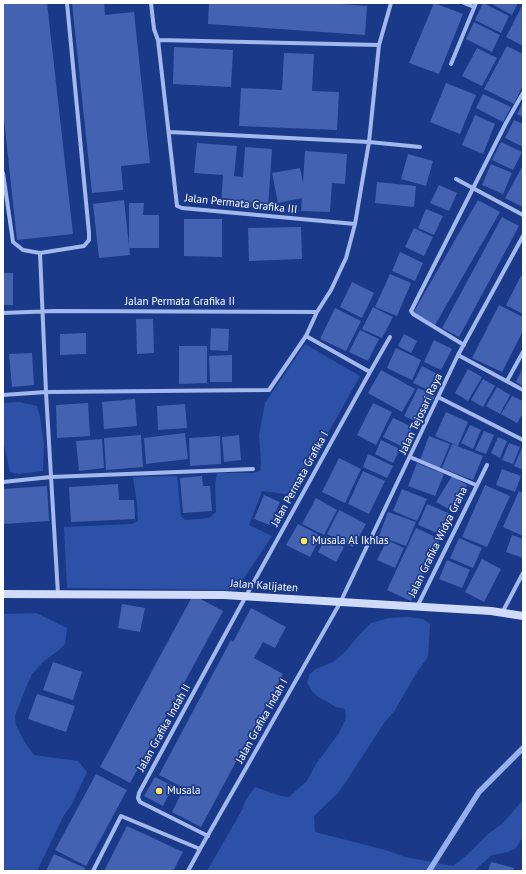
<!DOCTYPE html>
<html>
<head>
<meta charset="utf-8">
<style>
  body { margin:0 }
  #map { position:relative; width:526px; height:874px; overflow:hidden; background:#1a3989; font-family:"PT Sans",sans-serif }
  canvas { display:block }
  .frame { position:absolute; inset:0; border:4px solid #fff; pointer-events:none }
</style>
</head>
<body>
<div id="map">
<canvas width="526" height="874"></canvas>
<div class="frame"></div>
</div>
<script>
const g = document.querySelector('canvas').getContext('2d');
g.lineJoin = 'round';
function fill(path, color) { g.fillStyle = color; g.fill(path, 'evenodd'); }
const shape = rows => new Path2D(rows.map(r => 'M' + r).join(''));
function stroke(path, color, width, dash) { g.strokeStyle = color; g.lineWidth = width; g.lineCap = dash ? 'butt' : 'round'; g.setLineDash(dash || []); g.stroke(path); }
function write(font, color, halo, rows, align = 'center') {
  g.font = font + ' "PT Sans",sans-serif'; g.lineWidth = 3.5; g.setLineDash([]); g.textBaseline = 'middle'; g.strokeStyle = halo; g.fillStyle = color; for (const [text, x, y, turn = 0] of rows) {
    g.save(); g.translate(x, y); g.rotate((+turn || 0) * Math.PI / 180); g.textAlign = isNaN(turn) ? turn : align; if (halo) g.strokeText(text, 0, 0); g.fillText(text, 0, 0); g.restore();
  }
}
const green = shape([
  [305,344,360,376,295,492,285,494,262,491,249,525,272,536,236,590,67,588,64,527,132,524,138,521,137,504,133,477,177,476,181,516,185,520,209,518,216,512,215,485,217,473,254,473,260,471,261,462,259,435,265,403],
  [20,402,37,406,40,417,44,445,43,471,19,474,10,472,3,439,3,403],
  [36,613,67,628,65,644,59,650,44,661,32,674,25,690,15,716,16,725,24,741,34,755,78,761,87,772,72,804,64,815,37,871,3,871,3,614],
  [407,617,423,619,430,624,428,657,417,672,395,710,384,723,347,780,338,793,314,816,315,832,389,851,405,857,453,866,468,854,488,834,502,824,523,800,523,837,516,848,508,852,492,855,478,867,475,871,207,871,242,810,245,801,255,787,281,796,289,797,307,781,316,764,339,733,346,718,345,709,336,707,317,696,311,690,307,682,310,674,316,669,333,662,346,651,359,635,371,623,389,618]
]);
const stream = shape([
  [429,871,479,792,523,748]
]);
const building = shape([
  [3,3,47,3,73,234,17,240,3,110],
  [72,3,104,3,105,15,134,12,150,163,121,166,123,190,92,193],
  [209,3,326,3,367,6,365,35,208,24],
  [434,3,463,14,439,74,409,63],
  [483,3,509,16,501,33,475,20],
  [490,3,518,3,512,15],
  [523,4,523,46,506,37],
  [474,22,500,35,492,52,466,39],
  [507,46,523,54,523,85,514,104,484,89],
  [174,47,233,50,231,87,173,84],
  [477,48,497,58,482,86,462,76],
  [284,53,314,54,312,91,339,92,337,130,239,126,241,88,282,90],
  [446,83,476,95,460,134,430,122],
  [483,94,511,107,503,122,476,108],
  [523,102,523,117,517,114],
  [475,115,495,124,483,154,462,145],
  [514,120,523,124,523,147,505,138],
  [501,142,522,152,513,170,492,160],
  [197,143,237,146,234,176,243,177,245,147,272,149,268,208,221,205,223,175,194,173],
  [305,151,347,154,345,184,332,183,330,212,301,211,302,198,278,203,272,173,300,168,303,183],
  [408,154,433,161,426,186,401,179],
  [491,164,512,173,503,194,482,185],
  [522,167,523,168,523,207,505,198],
  [377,182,416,186,414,207,375,203],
  [439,185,457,193,449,211,430,203],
  [124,200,130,255,99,258,93,204],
  [478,200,500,212,435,325,413,313],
  [129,203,144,203,143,215,159,215,159,248,129,248],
  [426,209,443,216,434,235,418,228],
  [502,217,519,226,459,337,442,328],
  [184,219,222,219,222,257,184,256],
  [301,227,302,259,249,261,248,228],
  [414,228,433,237,424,256,405,247],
  [400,252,423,263,415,281,392,271],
  [3,273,13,273,13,305,3,305],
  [390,274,411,283,397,316,375,307],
  [521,276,523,277,523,314,506,305],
  [352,282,374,293,362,318,340,307],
  [499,305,523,317,523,331,502,372,472,358],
  [373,307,393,317,382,338,362,329],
  [335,308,361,321,346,351,320,339],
  [136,319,153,319,154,353,137,354],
  [211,328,229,329,228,351,210,350],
  [360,330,379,339,368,361,349,352],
  [86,333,86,354,60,355,60,334],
  [404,334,417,341,411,353,398,346],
  [434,340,452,349,441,370,424,362],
  [179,346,207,346,207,383,179,384],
  [396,348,421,360,412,380,387,368],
  [32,353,34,385,12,387,9,354],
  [232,355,232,382,210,382,209,356],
  [422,366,439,375,430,391,413,383],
  [523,367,523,386,516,382],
  [468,369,482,377,468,401,455,393],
  [381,370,415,389,402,412,368,393],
  [483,379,495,386,483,407,471,400],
  [497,387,510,395,500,414,486,406],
  [418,388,435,396,421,424,404,416],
  [512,396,523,401,523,413,517,423,501,414],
  [135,399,137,426,104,429,102,402],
  [88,403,90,436,57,438,56,405],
  [373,403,392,412,376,445,357,435],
  [185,404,187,428,158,430,157,406],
  [446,412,468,422,458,446,435,436],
  [393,418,413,427,403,447,383,437],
  [470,425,481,430,473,449,461,443],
  [484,431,494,435,486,454,475,450],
  [185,433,188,459,146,464,144,438],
  [141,435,143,467,106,470,104,438],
  [239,435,241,460,224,462,222,437],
  [220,436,221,464,190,466,189,438],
  [429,436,450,444,440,468,420,460],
  [498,437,507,441,500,458,491,453],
  [102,439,104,468,79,471,76,441],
  [381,440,400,449,393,463,375,454],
  [509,443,520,447,513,464,502,460],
  [452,444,483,456,473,480,442,468],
  [522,448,523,448,523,470,514,466],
  [368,454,393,466,387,478,363,467],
  [339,458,361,469,345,503,322,492],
  [417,463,444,474,435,496,408,486],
  [502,469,521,476,515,492,496,485],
  [363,471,385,481,369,514,348,504],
  [202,476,203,486,210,486,212,511,183,513,180,478],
  [452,476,467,485,452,511,436,502],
  [118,484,119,500,134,500,135,519,71,522,69,487],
  [485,485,510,496,487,547,462,537],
  [47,486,49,521,3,524,3,489],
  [402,489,427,499,417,521,393,511],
  [519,491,523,493,523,536,503,527],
  [264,495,280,502,270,525,254,519],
  [316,498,337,510,324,535,302,524],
  [427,504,453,515,444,536,418,525],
  [339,510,366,524,353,547,327,534],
  [388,512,416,522,406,546,379,536],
  [298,524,321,536,310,557,286,545],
  [416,528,440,539,411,601,387,590],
  [512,535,523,539,523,558,506,552],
  [326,537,344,547,336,562,318,552],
  [459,538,482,548,473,568,450,558],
  [387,540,404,548,395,568,377,560],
  [482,559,501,569,484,602,465,592],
  [447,560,470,570,462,588,439,579],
  [193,595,223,611,130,783,100,767],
  [122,604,145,608,140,632,118,628],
  [251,608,286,627,275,648,263,642,254,658,283,674,201,827,172,812,184,788,159,775,231,640,233,642],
  [53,662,82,672,73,700,43,690],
  [37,694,75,706,66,732,28,719],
  [96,774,127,790,86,866,55,850],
  [155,777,173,786,163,806,144,796],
  [127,826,183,852,173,871,104,871],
  [54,854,85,868,84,871,46,871],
  [491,862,514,868,513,871,488,871]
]);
const street = shape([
  [151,3,154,29,158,40],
  [464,3,474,7],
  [451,64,476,3],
  [169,132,369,142,420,147],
  [3,173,13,242,23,250,40,253],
  [456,179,523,215],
  [355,224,182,208,177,206,158,40,379,45],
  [3,313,54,311,317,312],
  [464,345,413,314,411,311,506,123,523,93],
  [458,355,523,390],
  [370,372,390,337],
  [507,381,523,352],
  [3,395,46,392,269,390,306,336,317,312,331,290,346,258,355,224,369,142,379,45,391,3],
  [438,397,523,440],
  [410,457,476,485],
  [3,482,51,477,253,469],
  [58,594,46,392,40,253,84,246,89,240,89,233,67,3],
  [417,607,487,465],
  [502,613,523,573],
  [208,836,140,802,138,798,139,793,246,596,370,372,306,336],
  [200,849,340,603,458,355,523,236],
  [93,871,121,816,200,849,188,871]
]);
const secondary = shape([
  [3,594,224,595,491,611,523,616]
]);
const markers = [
  [304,541,4,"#ffea5f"],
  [159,791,4,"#ffea5f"]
];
const streetNames = [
  ["Jalan Permata Grafika III",241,204,6],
  ["Jalan Permata Grafika II",180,302],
  ["Jalan Tejosari Raya",421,414,-65],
  ["Jalan Permata Grafika I",300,479,-61],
  ["Jalan Grafika Widya Graha",438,542,-64],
  ["Jalan Kalijaten",264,586,4],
  ["Jalan Grafika Indah I",262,721,-61],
  ["Jalan Grafika Indah II",164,728,-61]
];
const poiNames = [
  ["Musala Al Ikhlas",312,541],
  ["Musala",167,791]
];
fill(green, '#2d51a7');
stroke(stream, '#96b1ef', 5.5);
fill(building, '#4362b2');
stroke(street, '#a3b9ed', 4);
stroke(secondary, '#d0dbf9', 8);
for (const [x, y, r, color] of markers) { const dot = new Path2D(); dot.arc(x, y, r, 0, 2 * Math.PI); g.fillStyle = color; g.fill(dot); stroke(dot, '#1a3989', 1.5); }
write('11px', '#fff', '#1a3989', streetNames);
write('11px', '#fff', '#1a3989', poiNames, 'left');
</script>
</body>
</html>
